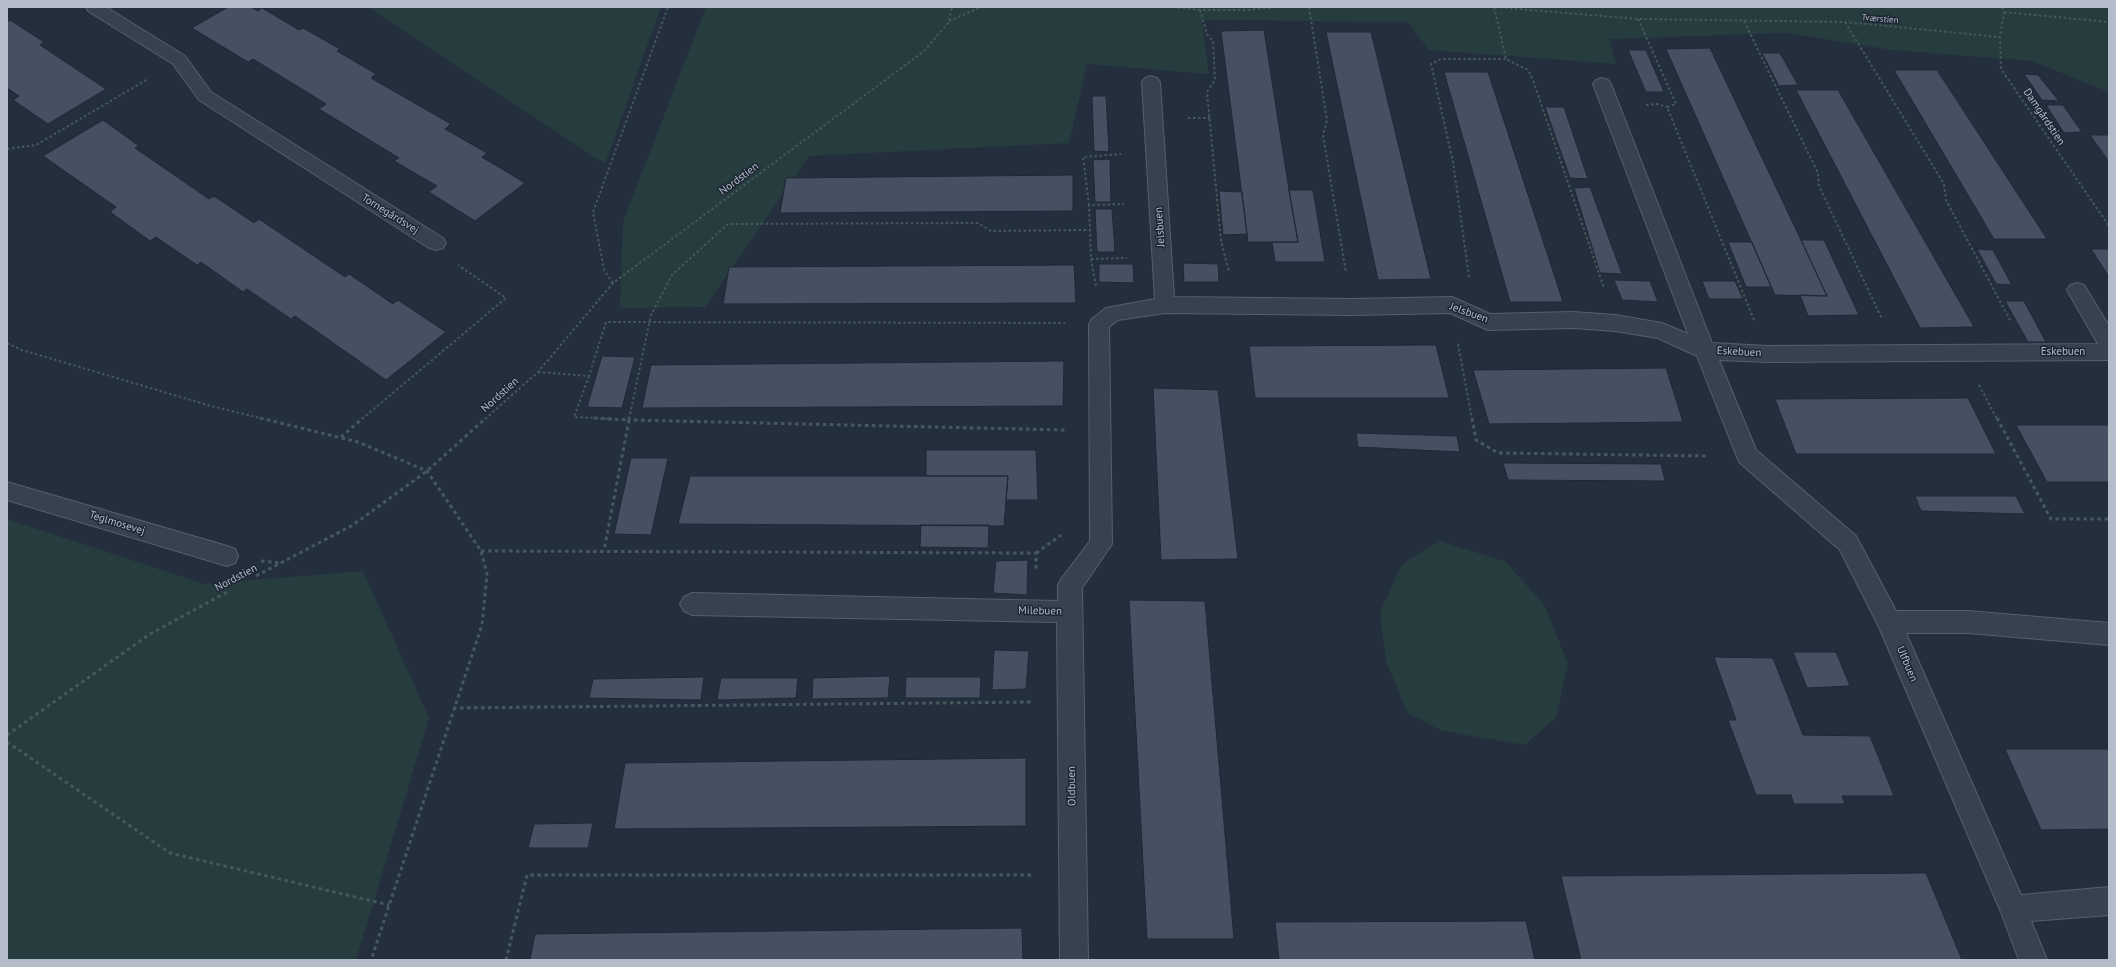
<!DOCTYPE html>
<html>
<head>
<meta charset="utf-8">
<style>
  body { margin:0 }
  #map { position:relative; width:2116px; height:967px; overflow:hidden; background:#242f3e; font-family:"PT Sans",sans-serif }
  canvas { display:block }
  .frame { position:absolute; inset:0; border:8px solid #b4bcc9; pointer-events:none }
</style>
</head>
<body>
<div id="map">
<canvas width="2116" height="967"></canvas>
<div class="frame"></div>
</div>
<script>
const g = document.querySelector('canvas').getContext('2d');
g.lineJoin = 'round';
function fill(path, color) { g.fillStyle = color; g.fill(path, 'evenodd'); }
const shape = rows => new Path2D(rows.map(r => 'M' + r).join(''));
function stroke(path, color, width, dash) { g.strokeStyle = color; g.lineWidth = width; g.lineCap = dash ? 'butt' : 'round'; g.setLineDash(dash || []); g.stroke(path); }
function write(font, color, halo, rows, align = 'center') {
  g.font = font + ' "PT Sans",sans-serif'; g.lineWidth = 3; g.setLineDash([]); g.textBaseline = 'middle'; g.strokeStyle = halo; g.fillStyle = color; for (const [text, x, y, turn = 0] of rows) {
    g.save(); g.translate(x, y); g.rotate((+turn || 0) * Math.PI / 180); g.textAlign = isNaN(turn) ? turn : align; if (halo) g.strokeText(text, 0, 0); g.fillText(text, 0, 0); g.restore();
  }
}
const green = shape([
  [368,7,661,7,605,164],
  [706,7,2109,7,2109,92,2032,61,1892,50,1788,33,1609,39,1616,64,1429,50,1408,22,1202,20,1209,74,1087,64,1069,143,809,156,705,307,620,308,623,222],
  [7,519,204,584,363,571,429,718,356,960,7,960],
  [1440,541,1506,562,1545,606,1568,664,1556,717,1525,745,1442,731,1408,713,1386,662,1380,612,1402,564]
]);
const building = shape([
  [228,7,251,7,258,11,262,8,299,30,303,28,340,49,337,51,376,74,371,78,451,124,445,129,487,153,482,157,525,183,475,221,429,192,437,186,394,161,399,158,319,109,326,104,253,59,248,62,192,28,228,7],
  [10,20,44,42,40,45,106,89,48,124,13,100,19,96,7,88,7,22,10,20],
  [1264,30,1289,190,1298,242,1248,242,1221,31,1264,30],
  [1326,32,1371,32,1431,279,1378,280,1326,32],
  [1710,48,1801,240,1827,296,1775,295,1666,49,1710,48],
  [1628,50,1646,50,1664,92,1646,92,1628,50],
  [1762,53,1780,53,1798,85,1779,86,1762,53],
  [1894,70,1937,70,2047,239,1994,239,1894,70],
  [1444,72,1488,72,1563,302,1510,302,1444,72],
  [2024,74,2038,75,2059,101,2042,100,2024,74],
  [1796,90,1838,90,1974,327,1920,328,1796,90],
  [1092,96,1106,96,1109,152,1094,151,1092,96],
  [2046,105,2063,105,2082,132,2064,133,2046,105],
  [1545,107,1564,107,1588,179,1570,178,1545,107],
  [103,120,139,146,135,148,209,199,214,196,254,223,259,219,345,277,349,274,393,304,398,300,446,332,386,380,295,316,291,319,247,289,243,292,201,262,197,265,156,237,150,241,110,212,116,207,43,156,103,120],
  [2090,135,2109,135,2109,162,2090,135],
  [1110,159,1111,202,1095,202,1093,160,1110,159],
  [1073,175,1073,211,780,213,786,178,1073,175],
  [1590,187,1622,274,1600,273,1574,188,1590,187],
  [1289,190,1313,190,1325,262,1275,262,1272,242,1298,242,1289,190],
  [1219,191,1242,192,1247,234,1223,235,1219,191],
  [1095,209,1112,209,1115,252,1097,252,1095,209],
  [1801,240,1824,240,1859,315,1808,316,1800,295,1827,296,1801,240],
  [1728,242,1752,242,1771,287,1746,287,1728,242],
  [1977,249,1993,250,2012,285,1996,284,1977,249],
  [2091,249,2107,249,2109,251,2109,277,2091,249],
  [1183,263,1218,264,1219,282,1184,282,1183,263],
  [1099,264,1133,264,1134,283,1099,282,1099,264],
  [1074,265,1076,303,723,304,729,267,1074,265],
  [1614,280,1650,281,1658,302,1622,300,1614,280],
  [1702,281,1735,281,1743,299,1709,299,1702,281],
  [2005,301,2024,301,2046,342,2028,342,2005,301],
  [1436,345,1449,398,1255,398,1249,346,1436,345],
  [602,356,635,357,622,408,587,407,602,356],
  [1064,361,1063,406,642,408,651,365,1064,361],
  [1666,368,1683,422,1489,424,1473,370,1666,368],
  [1153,388,1218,390,1238,559,1161,560,1153,388],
  [1968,398,1996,454,1796,454,1775,399,1968,398],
  [2016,425,2109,425,2109,482,2047,482,2016,425],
  [1356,433,1457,436,1460,452,1358,447,1356,433],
  [926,450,1036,450,1038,500,1006,500,1008,476,926,476,926,450],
  [631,458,668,458,651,535,614,534,631,458],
  [1503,463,1661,464,1665,481,1508,480,1503,463],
  [690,476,1008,476,1004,526,678,524,690,476],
  [1915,496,2016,496,2025,514,1921,511,1915,496],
  [921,525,989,525,988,548,920,547,921,525],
  [1028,560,1027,595,993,593,996,561,1028,560],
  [1129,600,1205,601,1234,939,1147,939,1129,600],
  [994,650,1029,651,1026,689,992,690,994,650],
  [1793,652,1836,652,1850,686,1807,688,1793,652],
  [1714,657,1773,658,1803,735,1870,736,1894,796,1842,796,1845,804,1794,804,1791,795,1756,795,1728,720,1736,720,1714,657],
  [890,676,888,698,812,699,813,678,890,676],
  [704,677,701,700,589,698,593,679,704,677],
  [906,677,981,677,980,698,905,698,906,677],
  [721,678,798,678,796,698,717,700,721,678],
  [2005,749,2109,749,2109,829,2041,830,2005,749],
  [1026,758,1026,826,614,829,625,763,1026,758],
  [593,823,588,848,528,848,534,824,593,823],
  [1926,873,1962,960,1581,960,1561,876,1926,873],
  [1526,921,1535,960,1279,960,1275,922,1526,921],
  [1022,928,1023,960,530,960,535,934,1022,928]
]);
const pathFar1 = shape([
  [1173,7,1200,10,1249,10,1276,7],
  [1309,7,1327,120,1323,135,1346,273],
  [1494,7,1506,59,1528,70,1533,80,1604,288],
  [1495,7,1638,19,1845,22,2000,37],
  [2002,7,2004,12,2000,37,2001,69,2109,226],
  [1200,10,1207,34,1213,41,1215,80,1207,92,1221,241,1229,272],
  [2004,12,2109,22],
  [1638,19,1676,104,1667,107,1754,320],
  [949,21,981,7],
  [1744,21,1818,173,1819,186,1882,319],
  [1845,22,1944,184,1946,200,2010,320],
  [1646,105,1657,104,1667,107],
  [1188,118,1210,118],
  [7,149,36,145,148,79],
  [1089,205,1083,157,1121,154],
  [1091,259,1127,258],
  [1469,277,1453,162,1431,64,1441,59,1506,59],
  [613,283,604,270,593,212,668,7],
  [1096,286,1091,259,1089,205,1124,204],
  [7,343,22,350,211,406,264,419],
  [1458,344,1472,419],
  [538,372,589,376,606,322,1065,323],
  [589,376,574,417,612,419],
  [1979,385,1997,419],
  [362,419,506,298,458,265],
  [485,419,538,372,613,283,924,51,949,22,952,7],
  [629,419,651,315,672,275,728,224,978,223,991,231,1088,230]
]);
const path = shape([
  [260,418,358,442,427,471,481,551,487,574,482,625,371,960],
  [594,418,629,420,604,550],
  [629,418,629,420,1065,430],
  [1472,418,1476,440,1498,453,1709,456],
  [1997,418,2051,519,2109,519],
  [341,437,363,418],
  [481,551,1036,553,1036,571],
  [1036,553,1061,535],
  [261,561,280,563],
  [256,576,353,525,427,471,486,418],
  [453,708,1033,702],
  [7,735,150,634,229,591],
  [7,742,170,853,389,905],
  [506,960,527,875,1034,875]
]);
const street = shape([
  [86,7,106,7,185,56,211,92,443,238,446,243,443,248,436,250,429,248,199,100,173,64,88,11,86,7],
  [1151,76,1157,78,1160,82,1174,297,1352,299,1452,297,1490,314,1573,312,1615,315,1662,323,1688,334,1593,84,1596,80,1602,78,1608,80,1611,84,1712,343,1768,346,2098,344,2067,290,2070,285,2077,283,2084,285,2109,326,2109,360,1768,362,1719,360,1756,450,1856,536,1896,611,1968,611,2109,623,2109,645,1968,633,1906,633,2021,895,2109,887,2109,915,2031,921,2047,960,2019,960,2001,912,1879,627,1840,550,1739,462,1697,356,1658,338,1615,331,1573,328,1488,330,1450,313,1352,315,1165,313,1118,320,1109,327,1112,544,1082,588,1088,960,1060,960,1057,622,692,615,684,611,680,604,684,597,692,593,1058,601,1058,585,1062,578,1090,541,1089,324,1092,319,1106,308,1155,299,1142,82,1145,78,1151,76],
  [7,482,227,546,235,549,238,556,235,563,227,566,7,500,7,482]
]);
const farStreetnames = [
  ["Tværstien",1880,19,5]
];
const streetNames = [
  ["Damgårdstien",2044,117,56],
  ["Nordstien",739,179,-37],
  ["Tornegårdsvej",390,214,32],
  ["Jelsbuen",1160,227,-94],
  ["Jelsbuen",1469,313,20],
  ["Eskebuen",1739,352,3],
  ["Eskebuen",2063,352],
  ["Nordstien",500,395,-42],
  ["Teglmosevej",117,523,17],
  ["Nordstien",236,578,-28],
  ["Milebuen",1040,611,1],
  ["Ulfbuen",1907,664,67],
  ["Oldbuen",1072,786,-91]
];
fill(green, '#263c3f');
fill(building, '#455162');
stroke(building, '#1f2835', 1);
stroke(street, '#565f6c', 2);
stroke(pathFar1, '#44595c', 2, [2.5, 2.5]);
stroke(path, '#44595c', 3, [3.5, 3.5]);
fill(street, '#38414e');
write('9px', '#b4bcc9', '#1d2633', farStreetnames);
write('11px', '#b4bcc9', '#1d2633', streetNames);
</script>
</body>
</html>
